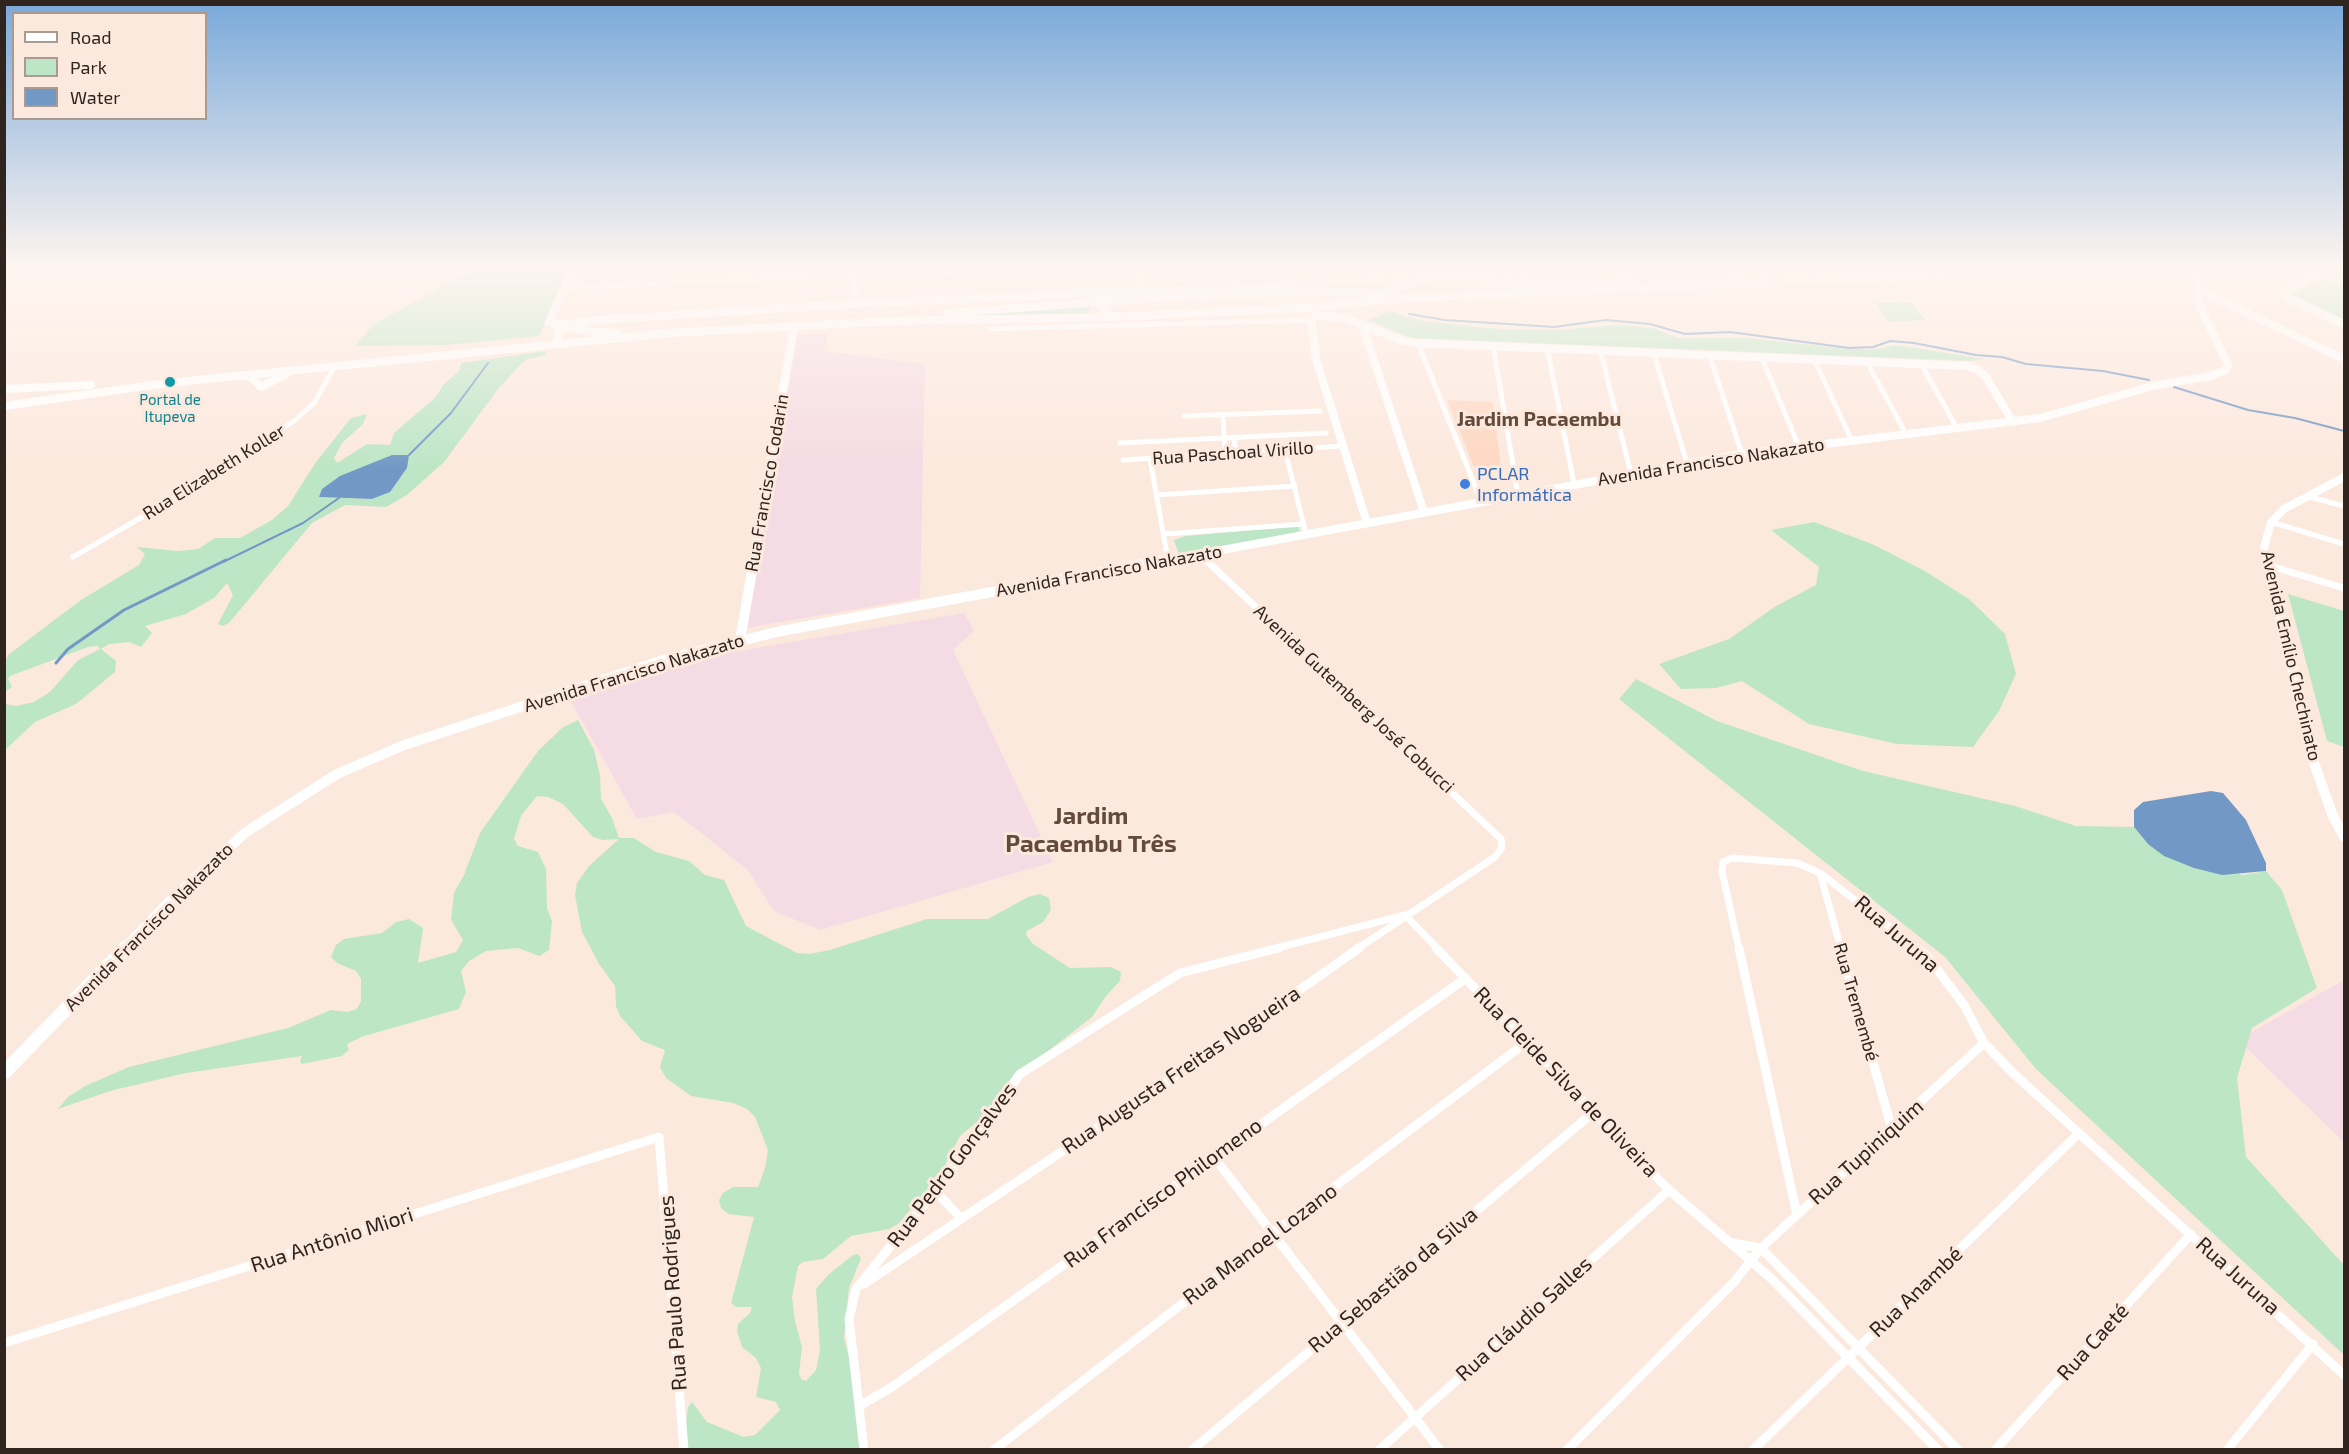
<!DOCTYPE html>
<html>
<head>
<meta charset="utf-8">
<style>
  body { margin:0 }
  #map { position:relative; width:2349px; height:1454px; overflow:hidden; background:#fce9de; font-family:"Exo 2",sans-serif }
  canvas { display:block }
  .frame { position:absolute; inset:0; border:6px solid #2f241e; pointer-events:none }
  .legend { position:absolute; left:12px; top:12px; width:195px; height:108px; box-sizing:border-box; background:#fce9de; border:2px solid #aa9a91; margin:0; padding:8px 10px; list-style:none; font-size:18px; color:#2f241e }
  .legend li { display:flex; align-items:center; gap:12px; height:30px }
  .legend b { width:30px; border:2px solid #aa9a91 }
</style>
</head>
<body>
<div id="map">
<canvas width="2349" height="1454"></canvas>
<div class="frame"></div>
<ul class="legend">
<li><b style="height:8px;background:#fff"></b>Road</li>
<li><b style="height:16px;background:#bde6c6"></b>Park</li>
<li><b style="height:16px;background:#7299c5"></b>Water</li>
</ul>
</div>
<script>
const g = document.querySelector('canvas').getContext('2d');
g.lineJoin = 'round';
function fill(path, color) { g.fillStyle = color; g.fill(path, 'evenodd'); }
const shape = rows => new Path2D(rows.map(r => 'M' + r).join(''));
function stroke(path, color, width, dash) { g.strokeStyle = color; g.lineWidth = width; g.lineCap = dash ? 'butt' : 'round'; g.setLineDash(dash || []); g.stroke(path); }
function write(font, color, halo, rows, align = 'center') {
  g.font = font + ' "Exo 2",sans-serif'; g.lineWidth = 6; g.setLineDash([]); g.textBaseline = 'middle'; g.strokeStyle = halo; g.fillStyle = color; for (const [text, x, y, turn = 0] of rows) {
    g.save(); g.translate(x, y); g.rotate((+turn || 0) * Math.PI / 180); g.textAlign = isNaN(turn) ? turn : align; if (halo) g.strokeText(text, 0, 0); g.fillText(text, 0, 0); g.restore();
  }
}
const industrial = shape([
  [829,333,824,351,925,364,920,598,746,628,798,335],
  [964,613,974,631,953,650,1053,862,820,930,774,911,747,869,674,812,637,819,569,698,690,659],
  [2344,980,2344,1142,2238,1040]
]);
const built = shape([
  [1447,400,1493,402,1501,467,1474,467]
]);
const green = shape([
  [518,265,569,265,539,336,445,345,355,346,374,324,479,267],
  [2344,269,2344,320,2294,295,2294,293],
  [1910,302,1926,320,1889,322,1875,303],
  [1093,306,1089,309,1089,315,971,315],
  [1390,311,1422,321,1498,329,1558,330,1615,325,1652,328,1679,338,1746,338,1849,349,1877,349,1896,345,1985,359,1971,361,1411,338,1368,320],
  [546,351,546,355,528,359,521,364,499,388,444,462,407,495,386,507,345,505,312,523,229,623,222,626,218,624,233,595,227,583,214,598,186,614,145,626,152,633,141,647,129,642,109,644,101,649,116,661,115,672,76,704,35,722,5,750,5,704,16,706,34,702,50,692,78,660,100,649,98,646,88,647,10,676,8,679,12,687,5,692,4,665,8,655,81,600,139,565,145,554,137,547,178,551,198,549,215,538,240,538,272,520,288,506,316,462,351,418,367,414,363,424,342,443,334,458,337,463,367,444,390,445,394,433,435,398,443,385,459,371,461,363],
  [407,468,389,492,371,499,319,497],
  [1814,522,1872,544,1923,570,1969,599,2005,634,2016,674,1999,711,1973,747,1897,744,1809,724,1742,681,1716,688,1681,689,1659,664,1729,639,1776,606,1816,585,1819,567,1771,530],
  [1298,526,1301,534,1179,555,1174,540,1186,536],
  [2288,594,2344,611,2344,747,2327,741],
  [1636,679,1717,721,1863,771,2015,806,2076,826,2134,827,2148,844,2242,875,2266,871,2282,890,2317,988,2252,1028,2237,1078,2246,1157,2344,1265,2344,1355,2036,1069,1945,957,1619,699],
  [578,720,594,750,600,775,601,799,612,818,619,838,634,838,656,852,689,861,705,875,724,880,746,926,797,953,809,954,830,950,927,919,988,919,1028,897,1040,894,1049,898,1051,910,1043,922,1027,931,1026,935,1033,944,1070,968,1111,967,1121,972,1120,981,1106,996,1092,1017,1034,1062,988,1113,960,1136,939,1177,898,1224,889,1229,851,1236,823,1259,803,1262,798,1266,792,1297,795,1321,802,1347,799,1373,801,1379,806,1381,816,1370,820,1350,816,1289,828,1275,853,1255,858,1254,861,1258,849,1288,844,1338,864,1412,866,1449,683,1449,688,1407,692,1402,707,1422,744,1437,755,1435,780,1410,776,1402,756,1397,761,1368,756,1358,742,1347,737,1331,738,1324,750,1313,752,1307,736,1307,731,1303,754,1217,728,1214,721,1208,719,1200,723,1193,733,1187,758,1187,765,1168,768,1150,755,1117,747,1109,733,1103,691,1096,666,1078,660,1067,665,1050,642,1041,620,1016,616,1006,615,986,599,964,582,932,575,895,577,883,589,866,619,839,603,840,593,837,563,804,548,797,537,796,521,816,514,839,518,846,538,852,546,869,547,908,552,921,549,950,539,956,518,948,486,951,469,961,461,971,466,992,459,1009,364,1036,347,1044,349,1050,342,1056,302,1064,300,1062,302,1056,186,1073,110,1091,58,1109,68,1097,85,1086,129,1067,288,1028,331,1010,347,1012,357,1009,361,1001,361,979,356,971,337,963,331,957,336,945,344,939,382,933,396,922,409,919,423,928,418,963,456,952,463,940,451,920,454,893,464,875,480,833,538,751,562,728]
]);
const water = shape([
  [392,455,409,455,407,468,390,492,372,499,319,497,322,489,340,476],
  [2211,791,2223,793,2246,820,2266,863,2266,871,2222,875,2194,868,2164,856,2148,844,2134,827,2134,810,2143,802]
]);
const streamFar1 = shape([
  [1409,314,1445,320,1554,327,1606,320,1650,324,1685,334,1730,332,1849,348,1873,347,1890,341,1914,343,1976,355,2002,357,2026,364,2103,371,2149,380],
  [2174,387,2248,410,2295,418,2344,431],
  [409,455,451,413,488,363],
  [223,562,303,523,339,498]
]);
const stream = shape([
  [56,663,68,649,124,610,226,560]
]);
const streetFar2 = shape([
  [1365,265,1369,282],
  [1421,265,1425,279],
  [1475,265,1479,276],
  [412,267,414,265],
  [1549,269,1563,265],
  [2321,273,2344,283],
  [564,288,1048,265],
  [1148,291,1699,267],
  [989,329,1308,320],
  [1418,343,1481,501],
  [1493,345,1518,495],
  [1547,347,1574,484],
  [1600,349,1631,474],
  [1653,351,1687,463],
  [1709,354,1742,454],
  [1761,356,1799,447],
  [1814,359,1852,441],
  [1867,362,1906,434],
  [1921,364,1957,428],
  [1223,415,1225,455],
  [1184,416,1320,411],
  [1234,437,1236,454],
  [1120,443,1326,433],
  [1285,450,1306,534],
  [1150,459,1168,560],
  [1123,460,1342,446],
  [1157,495,1295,486],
  [2306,496,2344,506],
  [2271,522,2344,544],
  [1164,534,1304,524],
  [1199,554,1207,562],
  [73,557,166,503,294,421,314,403,335,366]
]);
const streetFar1 = shape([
  [1206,560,1501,839,1502,847,1495,857,1357,949],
  [2267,565,2344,588],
  [1820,873,1841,949],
  [1273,949,1405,915,1438,949],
  [1739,949,1722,871,1723,862,1732,858,1797,863,1820,873,1918,949]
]);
const street = shape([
  [1436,948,1669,1190,1772,1279,1938,1450],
  [1739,948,1797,1215],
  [1841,948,1892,1130],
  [1916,948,1927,956,1964,1005,1984,1043,2013,1073,2344,1375],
  [1213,1156,1440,1450],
  [935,1191,961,1218],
  [1732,1243,1761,1248,1958,1450],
  [864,1284,1230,1039,1359,948],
  [4,1343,659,1137,684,1450],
  [859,1406,892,1387,1466,978],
  [864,1450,849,1319,856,1289,935,1191,1020,1074,1180,973,1279,948],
  [994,1450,1273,1233,1528,1041],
  [1192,1450,1595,1111],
  [1379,1450,1669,1190],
  [1567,1450,1734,1282,1761,1248,1984,1043],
  [1753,1450,2079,1133],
  [1995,1450,2191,1234],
  [2227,1450,2313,1344]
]);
const secondaryFar1 = shape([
  [1139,265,1142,291],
  [2298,265,2319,274],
  [2339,265,2283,292,2288,298,2344,324],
  [4,273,31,265],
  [2199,290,2344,359],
  [852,304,857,265],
  [1316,315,1344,318,1404,341,1418,343,1967,366,1977,369,1986,377,2013,422],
  [1311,320,1316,359,1367,523],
  [549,322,593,332,617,333],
  [549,322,575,265],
  [1362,324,1424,512],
  [555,325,561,329,557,339],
  [558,326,595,320,852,304,1142,291,1167,297],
  [753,562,794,326]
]);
const secondary = shape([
  [740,640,754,560]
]);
const primaryFar2 = shape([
  [1699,267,1740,279],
  [1479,276,1481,282,1492,284,1607,284,1628,279,1643,269],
  [1090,293,1110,297,1101,305,1113,317],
  [1383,293,1418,280],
  [947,313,1170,297,1293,292,1386,293],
  [243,376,251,377,261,387,286,374],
  [4,389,91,385],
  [4,406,167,383,670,333,894,321,1113,317,1304,308,1392,299,1951,274,2034,265],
  [1157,562,1742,454,2040,418,2156,385,2211,376,2226,370,2228,365,2199,304,2197,265],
  [2267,562,2264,548,2271,522,2284,509,2344,477]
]);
const primaryFar1 = shape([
  [2267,560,2315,766,2333,816,2344,837],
  [124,949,171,900,246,832,337,774,404,745,667,659,781,631,1165,560]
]);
const primary = shape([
  [4,1073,125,948]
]);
const markers = [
  [170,382,6,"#0f9aa8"],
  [1465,484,6,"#3f7fe0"]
];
const farCulturenames = [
  ["Portal de",170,400],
  ["Itupeva",170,417]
];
const streetNames = [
  ["Rua Paschoal Virillo",1233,453,-4],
  ["Avenida Francisco Nakazato",1711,462,-9],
  ["Rua Elizabeth Koller",214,472,-32],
  ["Rua Francisco Codarin",767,483,-80],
  ["Avenida Francisco Nakazato",1109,571,-10],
  ["Avenida Emílio Chechinato",2291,656,77],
  ["Avenida Francisco Nakazato",634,673,-17],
  ["Avenida Gutemberg José Cobucci",1354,699,43],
  ["Avenida Francisco Nakazato",149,927,-45],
  ["Rua Tremembé",1856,1002,74]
];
const shopNames = [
  ["PCLAR",1477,474],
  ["Informática",1477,495]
];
const farDistrictnames = [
  ["Jardim Pacaembu",1539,419]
];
const nearStreetnames = [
  ["Rua Juruna",1897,934,41],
  ["Rua Augusta Freitas Nogueira",1181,1070,-34],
  ["Rua Cleide Silva de Oliveira",1566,1082,46],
  ["Rua Tupiniquim",1866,1152,-42],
  ["Rua Pedro Gonçalves",952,1165,-53],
  ["Rua Francisco Philomeno",1163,1193,-36],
  ["Rua Antônio Miori",332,1240,-18],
  ["Rua Manoel Lozano",1260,1244,-37],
  ["Rua Juruna",2238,1276,42],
  ["Rua Sebastião da Silva",1393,1280,-40],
  ["Rua Anambé",1916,1292,-44],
  ["Rua Paulo Rodrigues",673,1293,-94],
  ["Rua Cláudio Salles",1524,1319,-42],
  ["Rua Caeté",2093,1342,-48]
];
const districtNames = [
  ["Jardim",1091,816],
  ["Pacaembu Três",1091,844]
];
fill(industrial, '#f5dbe3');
fill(built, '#fdd7c2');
fill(green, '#bde6c6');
fill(water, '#7299c5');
stroke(streamFar1, '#7299c5', 2);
stroke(stream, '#7299c5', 3);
stroke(streetFar2, '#fff', 5);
stroke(streetFar1, '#fff', 7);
stroke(street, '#fff', 9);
stroke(secondaryFar1, '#fff', 8);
stroke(secondary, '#fff', 10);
stroke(primaryFar2, '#fff', 8);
stroke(primaryFar1, '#fff', 10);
stroke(primary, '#fff', 14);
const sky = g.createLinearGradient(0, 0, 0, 468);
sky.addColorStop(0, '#79a9da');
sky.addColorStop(0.57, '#fef5f0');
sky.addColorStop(1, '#fef5f000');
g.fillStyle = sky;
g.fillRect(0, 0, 2349, 468);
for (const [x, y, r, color] of markers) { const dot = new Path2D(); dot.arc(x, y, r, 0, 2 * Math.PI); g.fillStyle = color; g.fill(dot); stroke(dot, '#fce9de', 2); }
write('15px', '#0d838f', '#fce9de', farCulturenames);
write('18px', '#2f241e', '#fce9de', streetNames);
write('18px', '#366cbe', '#fce9de', shopNames, 'left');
write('bold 20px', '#634a3b', '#fce9de', farDistrictnames);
write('21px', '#2f241e', '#fce9de', nearStreetnames);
write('bold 24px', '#634a3b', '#fce9de', districtNames);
</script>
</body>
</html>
